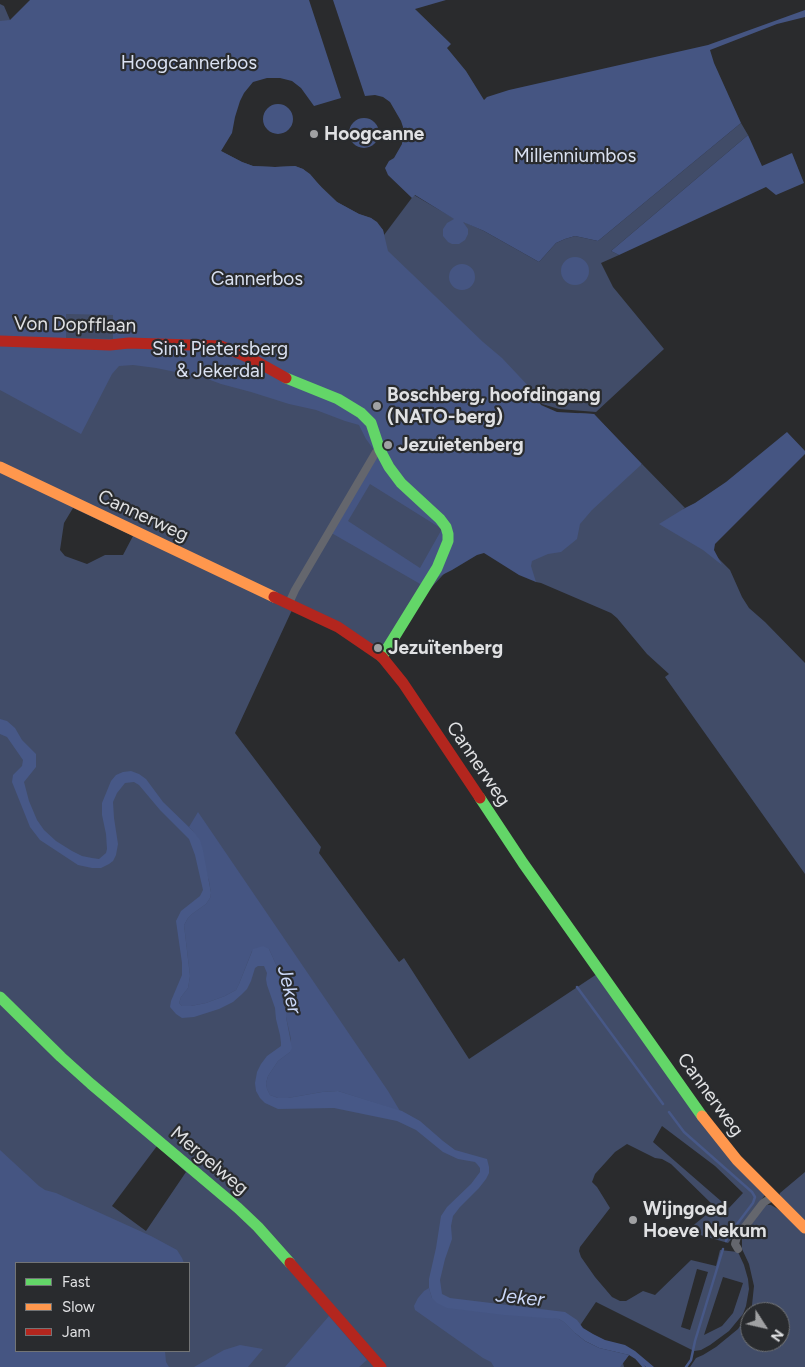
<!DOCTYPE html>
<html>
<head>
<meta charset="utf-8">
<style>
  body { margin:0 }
  #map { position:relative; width:805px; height:1367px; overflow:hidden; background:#2a2b2d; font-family:Figtree,sans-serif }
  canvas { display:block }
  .legend { position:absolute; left:15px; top:1262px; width:175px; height:90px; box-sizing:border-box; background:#292b2e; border:1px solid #727476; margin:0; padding:6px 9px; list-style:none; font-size:15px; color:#e0e1e3 }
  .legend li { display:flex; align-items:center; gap:10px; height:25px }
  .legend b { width:25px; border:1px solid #727476 }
  .north { position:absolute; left:740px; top:1302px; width:50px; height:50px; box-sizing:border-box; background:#292b2e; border:1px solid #727476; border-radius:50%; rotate:125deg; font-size:14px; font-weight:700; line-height:20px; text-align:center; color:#e0e1e3 }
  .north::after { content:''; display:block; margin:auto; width:18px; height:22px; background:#a0a1a3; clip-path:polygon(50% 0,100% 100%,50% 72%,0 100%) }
</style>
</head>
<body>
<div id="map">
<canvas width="805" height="1367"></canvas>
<ul class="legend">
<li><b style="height:6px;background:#63d668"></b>Fast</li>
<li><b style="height:6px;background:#ff974d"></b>Slow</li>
<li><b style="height:6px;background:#b3261e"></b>Jam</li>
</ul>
<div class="north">N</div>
</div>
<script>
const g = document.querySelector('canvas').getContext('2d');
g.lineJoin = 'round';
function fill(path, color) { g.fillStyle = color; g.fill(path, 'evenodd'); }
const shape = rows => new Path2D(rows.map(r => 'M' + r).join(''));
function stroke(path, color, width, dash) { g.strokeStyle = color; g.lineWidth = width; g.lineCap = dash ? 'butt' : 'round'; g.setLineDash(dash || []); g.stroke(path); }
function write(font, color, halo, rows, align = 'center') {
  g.font = font + ' Figtree,sans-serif'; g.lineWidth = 4.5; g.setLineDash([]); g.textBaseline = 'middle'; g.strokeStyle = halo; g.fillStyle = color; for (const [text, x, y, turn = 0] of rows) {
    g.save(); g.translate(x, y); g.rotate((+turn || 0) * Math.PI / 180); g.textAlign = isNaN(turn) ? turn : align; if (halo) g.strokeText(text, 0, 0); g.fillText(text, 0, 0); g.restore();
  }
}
const green = shape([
  [0,4,4,6,10,20,84,80,242,162,253,166,275,167,295,166,303,169,337,202,359,214,371,218,376,222,383,230,384,235,414,195,455,219,460,220,484,231,539,262,556,243,565,239,575,236,598,241,741,123,748,135,611,251,619,255,601,263,613,287,664,349,596,412,559,409,542,404,537,397,543,411,576,416,579,413,594,414,641,465,642,464,685,508,683,509,717,557,730,570,742,597,749,608,765,622,805,663,805,874,665,677,669,674,647,654,617,618,611,613,541,583,536,582,480,538,456,561,428,591,388,655,292,610,235,733,321,847,319,853,399,962,404,958,469,1059,597,974,765,1195,741,1228,728,1243,690,1232,690,1228,706,1215,714,1206,671,1164,662,1159,655,1158,627,1144,615,1152,595,1174,592,1182,597,1187,610,1208,580,1247,579,1251,581,1257,595,1277,612,1297,620,1301,626,1301,643,1291,655,1295,691,1260,716,1266,720,1250,738,1252,744,1265,748,1279,749,1289,746,1306,743,1314,729,1331,710,1345,701,1350,694,1351,596,1302,575,1333,586,1342,599,1348,629,1355,623,1363,624,1367,0,1367],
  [73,508,133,536,123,555,105,555,87,564,65,556,60,550,64,523],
  [662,1126,715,1166,743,1193,729,1208,653,1142],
  [157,1146,186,1172,146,1231,112,1206],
  [16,1263,189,1263,189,1351,16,1351],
  [697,1269,708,1272,690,1330,681,1327],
  [723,1277,743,1283,733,1313,722,1326,704,1335],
  [805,1172,805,1223,779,1197,780,1193],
  [767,1205,771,1205,778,1209,805,1233,805,1367,690,1367,696,1358,703,1355,716,1347,738,1329,749,1313,752,1305,754,1286,749,1264,742,1249,742,1237,763,1207],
  [750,1312,780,1312,780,1342,750,1342]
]);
const forest = shape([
  [30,0,309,0,341,98,314,106,301,88,292,81,280,78,267,78,253,82,244,93,240,101,235,117,232,133,221,151,242,162,253,166,275,167,295,166,303,169,310,174,322,188,337,202,359,214,371,218,377,222,383,230,388,251,483,342,502,358,533,391,541,405,557,412,594,414,642,464,592,510,580,524,577,539,561,552,548,554,532,561,531,566,536,582,519,575,484,553,477,555,452,570,422,585,328,531,374,450,366,439,359,425,345,421,316,410,289,404,251,392,221,384,205,378,156,368,133,365,119,366,112,374,81,434,0,390,0,21,10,20],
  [66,314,113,315,113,339,66,338],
  [370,484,442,529,420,568,348,521],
  [333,0,446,0,415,9,451,44,447,48,466,71,484,100,487,97,509,90,708,45,805,10,805,17,777,24,710,50,714,63,741,123,598,241,575,236,565,239,556,243,539,262,484,231,463,222,468,229,468,234,465,240,459,244,452,244,448,242,443,236,443,229,447,223,454,219,415,195,412,198,388,175,385,168,389,161,394,158,402,144,403,127,401,121,390,102,383,97,375,95,365,96],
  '263 119a15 15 0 1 1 30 0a15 15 0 1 1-30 0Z',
  '349 133a15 15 0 1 1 30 0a15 15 0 1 1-30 0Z',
  [748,135,762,166,792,153,804,183,776,195,766,187,619,255,611,251],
  '561 271a14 14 0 1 1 28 0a14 14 0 1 1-28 0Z',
  '449 277a13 13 0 1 1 26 0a13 13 0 1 1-26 0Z',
  [787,432,805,451,805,454,715,544,714,550,722,565,703,550,659,524,685,508,695,503,726,482],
  [198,812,388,1091,400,1111,338,1091,322,1092,288,1098,278,1098,270,1095,267,1089,266,1083,268,1076,278,1061,290,1052,291,1039,286,1017,285,1006,281,995,278,969,269,949,252,951,239,984,236,990,225,996,206,1003,191,1006,182,1006,179,1003,181,997,188,988,190,976,184,925,188,918,192,914,206,904,210,898,211,893,209,881,193,831,189,827],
  [0,1150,39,1186,45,1190,56,1193,151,1236,177,1250,182,1258,184,1263,16,1263,16,1351,165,1351,166,1362,169,1367,0,1367],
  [429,1288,432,1298,559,1319,564,1322,575,1333,585,1341,599,1348,629,1355,620,1367,494,1367,491,1362,483,1358,415,1310,414,1306,418,1298,424,1291],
  [329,1316,367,1360,359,1367,285,1367],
  [240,1345,263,1349,248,1367,194,1367,224,1350]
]);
const water = shape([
  [0,719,7,721,15,728,22,740,36,754,36,767,24,782,29,801,37,820,44,830,56,841,72,851,82,856,92,858,99,859,106,853,107,849,106,834,102,815,102,803,111,781,116,775,123,772,131,771,139,774,146,779,163,802,193,831,200,840,203,850,211,893,210,898,206,904,192,914,188,918,184,925,190,976,188,988,181,997,179,1003,182,1006,191,1006,206,1003,225,996,236,990,239,984,253,949,263,946,269,949,278,969,281,995,286,1011,286,1017,292,1048,290,1052,278,1061,268,1076,266,1083,267,1089,270,1095,278,1098,288,1098,322,1092,338,1091,402,1111,420,1121,443,1141,455,1150,487,1159,489,1167,489,1173,486,1179,479,1188,460,1207,453,1216,451,1226,452,1239,445,1259,440,1280,442,1294,450,1298,565,1312,577,1320,583,1328,593,1334,605,1340,625,1345,635,1351,654,1367,646,1367,637,1360,629,1355,599,1348,585,1341,575,1333,564,1322,559,1319,504,1315,447,1308,437,1303,432,1298,429,1288,429,1279,436,1248,441,1216,447,1207,471,1184,480,1172,480,1168,477,1164,475,1162,458,1159,443,1152,416,1130,397,1121,334,1108,278,1109,265,1103,260,1098,256,1091,255,1083,257,1072,261,1064,267,1056,281,1046,281,1043,280,1035,276,1019,275,1008,267,985,266,979,267,973,264,966,258,966,255,968,251,981,247,989,241,995,233,1002,219,1009,194,1017,182,1018,176,1014,170,1007,171,1001,182,975,182,963,176,921,181,911,200,896,203,890,195,855,189,839,160,810,139,785,134,782,125,783,117,793,113,802,114,818,118,844,116,855,113,861,109,864,101,868,92,868,78,865,40,840,30,827,12,782,13,775,22,766,23,760,7,737,0,734]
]);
const stream = shape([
  [577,987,663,1104],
  [669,1112,684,1132,752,1192,755,1197,753,1203,728,1236,726,1241],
  [637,1359,644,1367],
  [686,1367,691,1360,695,1341,723,1249]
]);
const street = shape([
  [289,603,295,590,376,452,380,450],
  [738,1249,735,1244,737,1237,763,1203,772,1197]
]);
const fast = shape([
  [286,378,338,399,361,413,371,423,380,450,389,467,401,483,440,519,446,527,448,534,448,541,437,568,382,657],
  [480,798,523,863,702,1116],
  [0,997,61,1057,91,1084,238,1208,258,1227,290,1263]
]);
const slow = shape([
  [0,467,274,597],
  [702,1116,737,1160,805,1228]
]);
const jam = shape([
  [0,341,110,345,129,343,221,346,252,359,286,378],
  [274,597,338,627,382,657,403,683,480,798],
  [290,1263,381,1367]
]);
const markers = [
  [314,134,5,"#a0a1a3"],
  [377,406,5,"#a0a1a3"],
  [388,445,5,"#a0a1a3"],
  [378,648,5,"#a0a1a3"],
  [633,1220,5,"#a0a1a3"]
];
const parkNames = [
  ["Hoogcannerbos",189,63],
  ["Millenniumbos",575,156],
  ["Cannerbos",257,279],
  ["Sint Pietersberg",220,349],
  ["& Jekerdal",220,371]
];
const poiNames = [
  ["Hoogcanne",324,134],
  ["Boschberg, hoofdingang",387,395],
  ["(NATO-berg)",387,417],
  ["Jezuïetenberg",398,445],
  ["Jezuïtenberg",388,648],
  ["Wijngoed",643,1209],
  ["Hoeve Nekum",643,1231]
];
const streetNames = [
  ["Von Dopfflaan",75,325,1],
  ["Cannerweg",143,516,25],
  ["Cannerweg",478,764,56],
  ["Cannerweg",710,1095,54],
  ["Mergelweg",209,1161,40]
];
const waterNames = [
  ["Jeker",289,990,77],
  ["Jeker",520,1298,6]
];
fill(green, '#414c68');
fill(forest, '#455582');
fill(water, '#475887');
stroke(stream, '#475887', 2.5);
stroke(street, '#64666d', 8);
stroke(fast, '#63d668', 11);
stroke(slow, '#ff974d', 11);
stroke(jam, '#b3261e', 11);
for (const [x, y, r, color] of markers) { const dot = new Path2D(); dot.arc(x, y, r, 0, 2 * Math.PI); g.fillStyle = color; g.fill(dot); stroke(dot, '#292b2e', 2); }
write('19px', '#dae1f1', '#292b2e', parkNames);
write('bold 19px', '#e0e1e3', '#292b2e', poiNames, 'left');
write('19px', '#e0e1e3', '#292b2e', streetNames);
write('italic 20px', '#cbd8f8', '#292b2e', waterNames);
</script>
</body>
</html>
